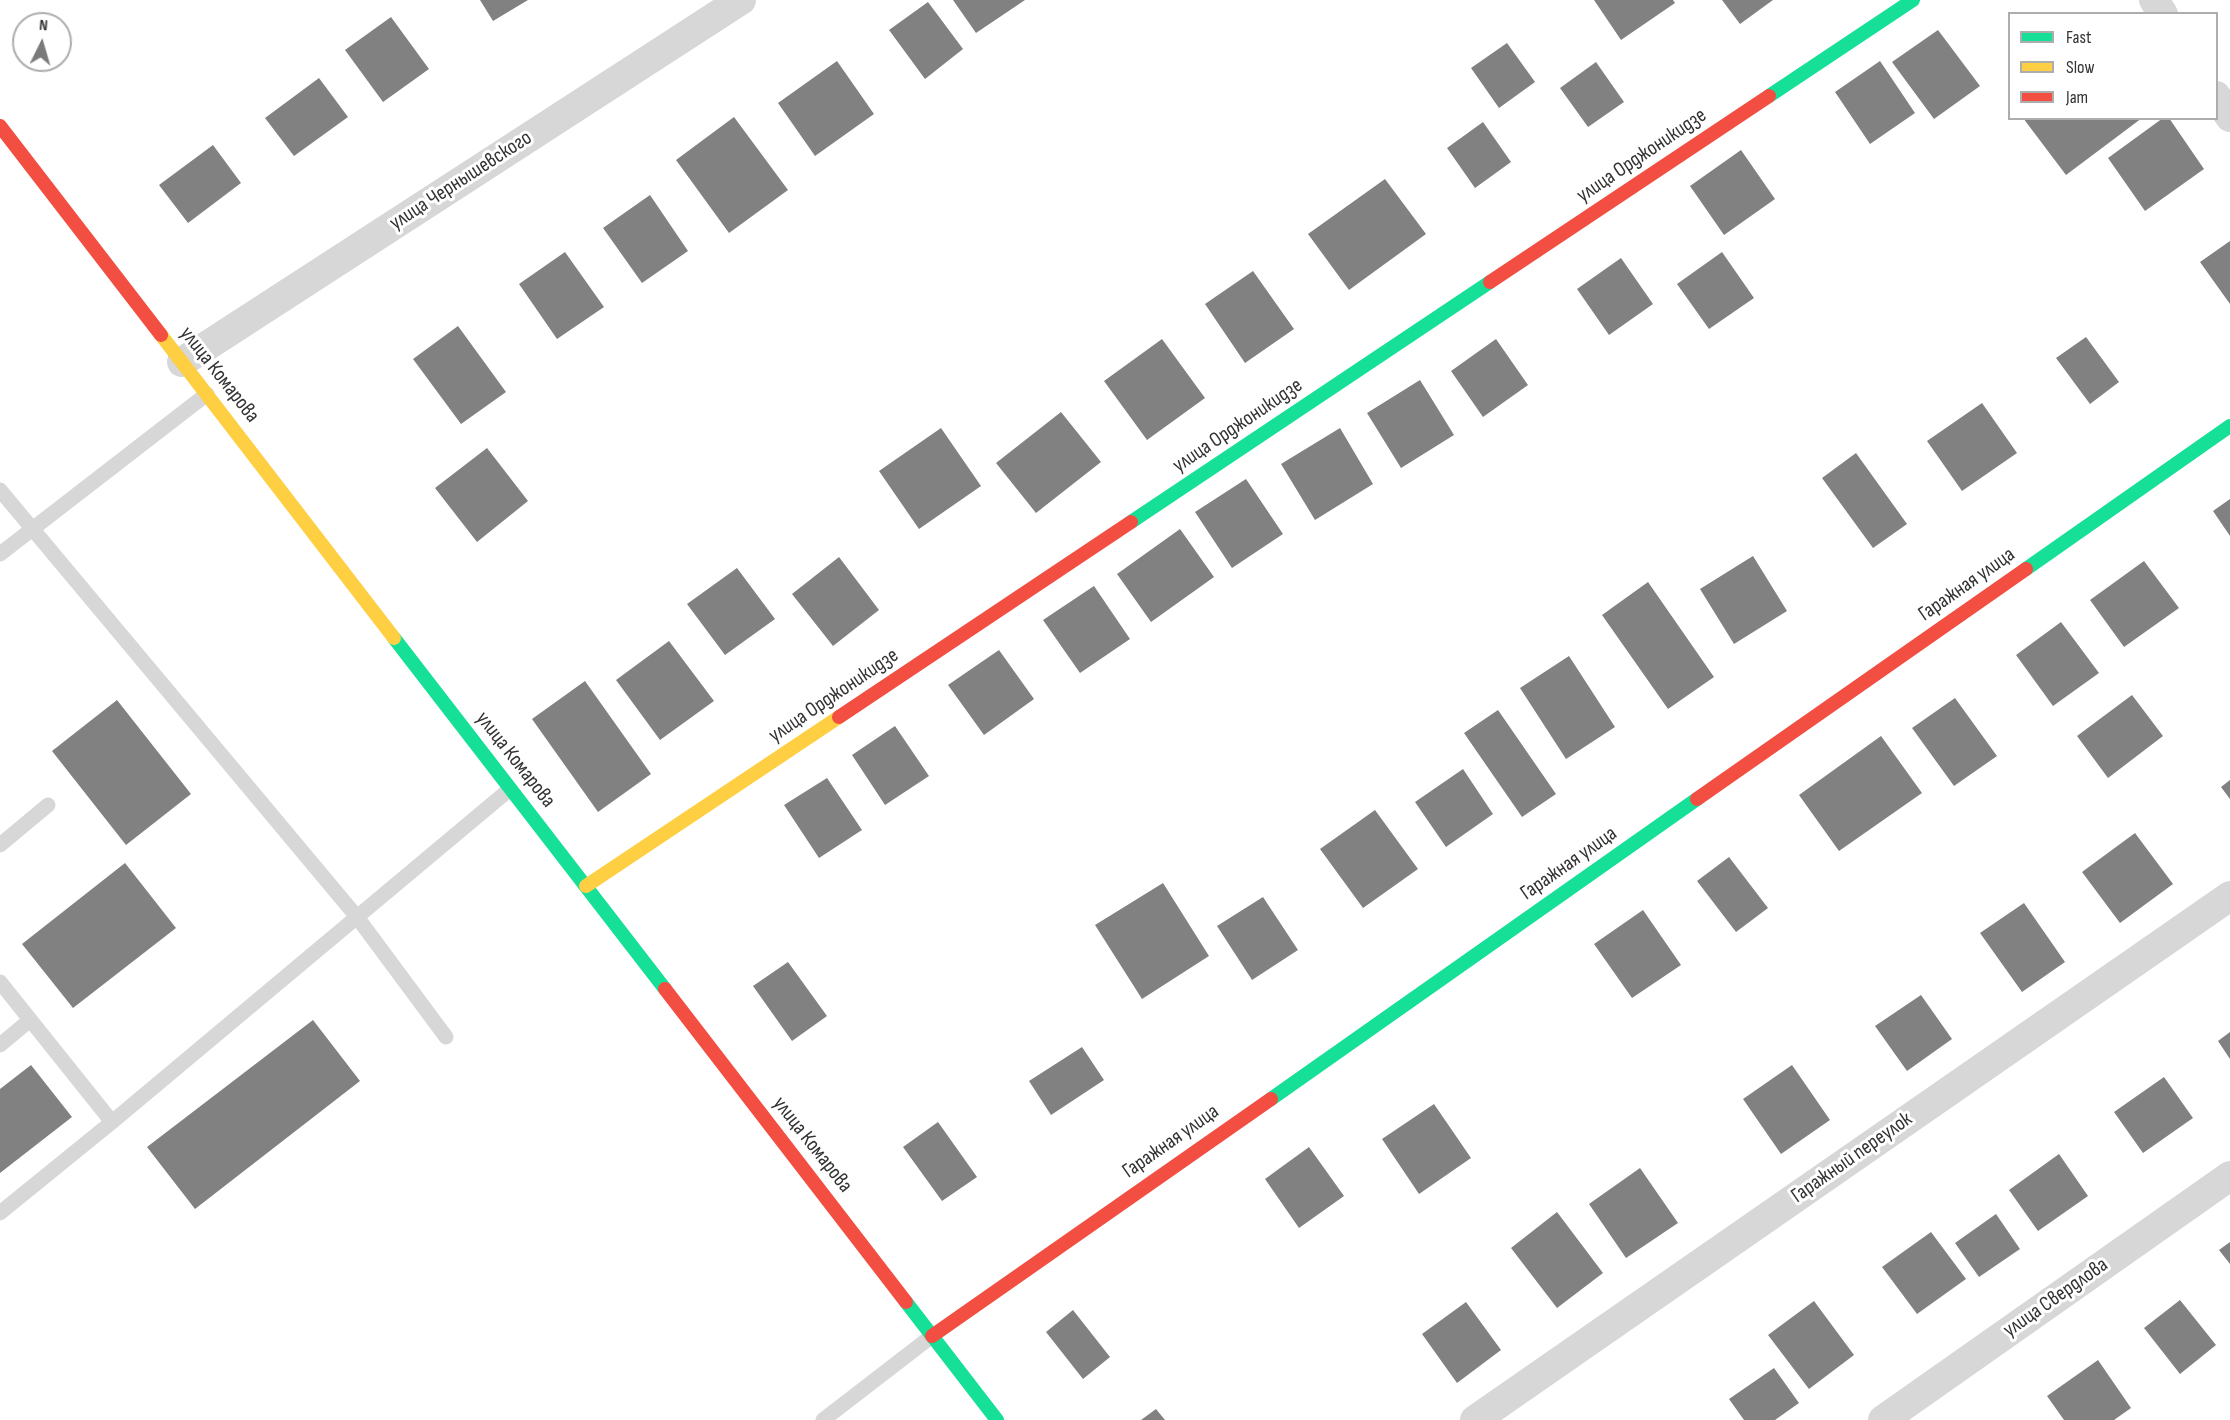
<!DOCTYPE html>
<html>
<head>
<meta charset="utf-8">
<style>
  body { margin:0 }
  #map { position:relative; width:2230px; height:1420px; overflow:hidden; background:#fff; font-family:"Sofia Sans Condensed",sans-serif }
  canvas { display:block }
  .legend { position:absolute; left:2008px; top:12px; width:210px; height:108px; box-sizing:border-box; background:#fff; border:2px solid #adadad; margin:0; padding:8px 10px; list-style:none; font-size:18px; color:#333 }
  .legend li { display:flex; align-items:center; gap:12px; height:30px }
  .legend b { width:30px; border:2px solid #adadad }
  .north { position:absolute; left:12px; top:12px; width:60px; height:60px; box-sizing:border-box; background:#fff; border:2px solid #adadad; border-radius:50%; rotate:5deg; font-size:16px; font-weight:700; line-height:24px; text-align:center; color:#333 }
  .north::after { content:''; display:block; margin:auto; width:21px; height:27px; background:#7a7a7a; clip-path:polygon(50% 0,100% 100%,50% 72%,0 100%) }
</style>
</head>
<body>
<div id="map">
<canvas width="2230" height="1420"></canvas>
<ul class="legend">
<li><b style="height:8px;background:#16e098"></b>Fast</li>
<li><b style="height:8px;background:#ffcf43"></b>Slow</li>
<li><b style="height:8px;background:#f24e42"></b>Jam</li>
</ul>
<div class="north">N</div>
</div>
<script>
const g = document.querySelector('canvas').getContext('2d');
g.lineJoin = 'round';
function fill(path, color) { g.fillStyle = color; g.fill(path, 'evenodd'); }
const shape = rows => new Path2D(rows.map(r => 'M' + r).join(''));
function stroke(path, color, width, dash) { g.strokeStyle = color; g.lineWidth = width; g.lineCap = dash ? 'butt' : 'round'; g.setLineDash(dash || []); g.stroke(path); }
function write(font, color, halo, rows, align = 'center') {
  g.font = font + ' "Sofia Sans Condensed",sans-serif'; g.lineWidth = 6; g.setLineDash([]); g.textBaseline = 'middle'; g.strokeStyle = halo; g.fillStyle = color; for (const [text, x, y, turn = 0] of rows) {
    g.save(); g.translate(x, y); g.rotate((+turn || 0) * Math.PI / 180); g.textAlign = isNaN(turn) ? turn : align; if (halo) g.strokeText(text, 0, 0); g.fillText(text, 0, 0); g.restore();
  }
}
const building = shape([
  [480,0,528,0,493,21],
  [953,0,1025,0,976,33],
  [1594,0,1673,0,1675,3,1621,40],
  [1722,0,1773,0,1740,24],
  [928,2,963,49,925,79,889,30],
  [391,17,429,69,383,102,345,50],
  [1938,30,1980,86,1934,119,1892,62],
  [1507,43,1535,82,1499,108,1471,68],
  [837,61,874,114,815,156,778,103],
  [1880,61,1915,113,1870,144,1835,92],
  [1596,62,1624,102,1588,127,1560,88],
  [319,78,348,117,294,156,265,118],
  [734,117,788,190,729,233,676,160],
  [2023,118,2142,118,2066,175],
  [2163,118,2169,118,2204,169,2145,211,2108,158],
  [1483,122,1511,162,1475,188,1447,148],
  [213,145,241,183,188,223,159,185],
  [1741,150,1775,199,1724,235,1690,186],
  [1385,179,1426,234,1349,290,1308,234],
  [650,195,688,251,642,283,603,228],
  [2230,241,2230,304,2200,262],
  [565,252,604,307,557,339,519,284],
  [1722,252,1754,298,1709,329,1677,284],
  [1621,258,1653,304,1609,335,1577,289],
  [1253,271,1294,329,1245,363,1205,304],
  [458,326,506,392,461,424,413,359],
  [2086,337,2119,382,2090,404,2056,358],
  [1162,339,1205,398,1147,440,1104,381],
  [1496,339,1528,385,1483,417,1451,371],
  [1420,380,1454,435,1401,468,1367,413],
  [1982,403,2017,453,1962,491,1927,441],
  [1061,412,1101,462,1036,513,996,463],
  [941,428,981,486,919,529,879,471],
  [1340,428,1373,484,1315,520,1281,464],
  [487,448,528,501,477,542,435,488],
  [1856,453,1907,524,1873,548,1822,478],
  [1246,479,1283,534,1232,568,1195,512],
  [2230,499,2230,536,2213,511],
  [1180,529,1214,577,1151,622,1117,574],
  [1753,556,1787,611,1734,644,1700,589],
  [839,557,879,610,833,646,792,594],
  [2144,561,2179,608,2124,647,2090,600],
  [737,568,775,619,725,655,687,604],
  [1648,582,1714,677,1668,709,1602,615],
  [1094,586,1130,639,1080,673,1043,620],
  [2061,622,2099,673,2053,706,2016,655],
  [669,641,714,701,660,740,616,680],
  [999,650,1034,699,984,735,948,685],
  [1569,656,1615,727,1566,759,1520,688],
  [585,681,651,774,598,812,532,719],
  [2132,695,2163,736,2108,778,2077,736],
  [1955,698,1997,756,1954,786,1912,728],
  [117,700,191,794,126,845,52,751],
  [1498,710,1556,794,1522,817,1464,733],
  [895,726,929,776,885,805,852,755],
  [1881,736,1922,793,1839,851,1799,795],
  [1463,769,1493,814,1446,847,1415,802],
  [827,778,862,830,819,858,784,805],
  [2230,780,2230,799,2221,787],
  [1375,810,1418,869,1363,908,1320,849],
  [2135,833,2173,884,2120,923,2082,872],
  [1729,857,1768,908,1736,932,1697,881],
  [125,863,176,928,73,1008,22,944],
  [1163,883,1209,956,1142,999,1095,925],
  [1263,897,1298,950,1252,980,1217,926],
  [2024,903,2065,962,2022,992,1980,933],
  [1643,910,1681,965,1632,998,1594,944],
  [788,962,827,1016,792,1041,753,986],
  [1921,995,1952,1039,1907,1071,1875,1026],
  [313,1020,360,1081,195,1209,147,1147],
  [2230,1032,2230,1059,2218,1041],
  [1082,1047,1104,1080,1051,1115,1029,1081],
  [31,1065,72,1117,0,1173,0,1089],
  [1792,1065,1830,1120,1781,1154,1743,1099],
  [2164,1077,2193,1118,2143,1153,2114,1112],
  [1434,1104,1471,1158,1419,1194,1382,1139],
  [938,1122,977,1177,942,1201,903,1147],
  [1309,1147,1344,1196,1299,1228,1265,1179],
  [2059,1154,2088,1196,2038,1231,2009,1190],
  [1640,1168,1678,1223,1626,1258,1589,1204],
  [1557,1212,1603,1273,1557,1308,1511,1248],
  [1996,1214,2020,1249,1979,1277,1955,1243],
  [1931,1232,1966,1279,1917,1314,1882,1267],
  [2230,1242,2230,1264,2219,1250],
  [2180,1300,2216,1345,2180,1374,2144,1328],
  [1814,1301,1854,1355,1809,1389,1768,1335],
  [1466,1302,1501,1350,1457,1383,1422,1334],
  [1073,1310,1110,1357,1083,1379,1046,1332],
  [2098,1360,2131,1408,2114,1420,2064,1420,2047,1396],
  [1774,1368,1799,1403,1775,1420,1744,1420,1729,1399],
  [1156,1409,1165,1420,1141,1420]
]);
const lane = shape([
  [0,490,357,917,446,1037],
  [0,554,207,394],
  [0,845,48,805],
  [0,982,112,1122,510,789],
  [0,1045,30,1020],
  [0,1213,112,1122],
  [823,1420,932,1336]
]);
const street = shape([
  [2154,0,2163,14],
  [2216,96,2230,117],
  [182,362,741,0],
  [1475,1420,2230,896],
  [1883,1420,2230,1176]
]);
const fast = shape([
  [1769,96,1913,0],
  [1131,522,1490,282],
  [2026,569,2230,426],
  [394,638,665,989],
  [1271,1099,1697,799],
  [906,1302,997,1420]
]);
const slow = shape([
  [161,335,394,638],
  [586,886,839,717]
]);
const jam = shape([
  [0,126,161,335],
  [1490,282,1769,96],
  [839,717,1131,522],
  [1697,799,2026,569],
  [665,989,906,1302],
  [932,1336,1271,1099]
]);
const streetNames = [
  ["улица Орджоникидзе",1642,156,-34],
  ["улица Чернышевского",461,181,-33],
  ["улица Комарова",219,375,52],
  ["улица Орджоникидзе",1238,426,-34],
  ["Гаражная улица",1967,585,-35],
  ["улица Орджоникидзе",834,696,-34],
  ["улица Комарова",515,760,52],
  ["Гаражная улица",1569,864,-35],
  ["Гаражная улица",1171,1142,-35],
  ["улица Комарова",812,1145,52],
  ["Гаражный переулок",1852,1158,-35],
  ["улица Свердлова",2056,1298,-35]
];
fill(building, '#818181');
stroke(lane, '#d7d7d7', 15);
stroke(street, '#d7d7d7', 30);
stroke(fast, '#16e098', 14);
stroke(slow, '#ffcf43', 14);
stroke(jam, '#f24e42', 14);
write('21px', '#333', '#fff', streetNames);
</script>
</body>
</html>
